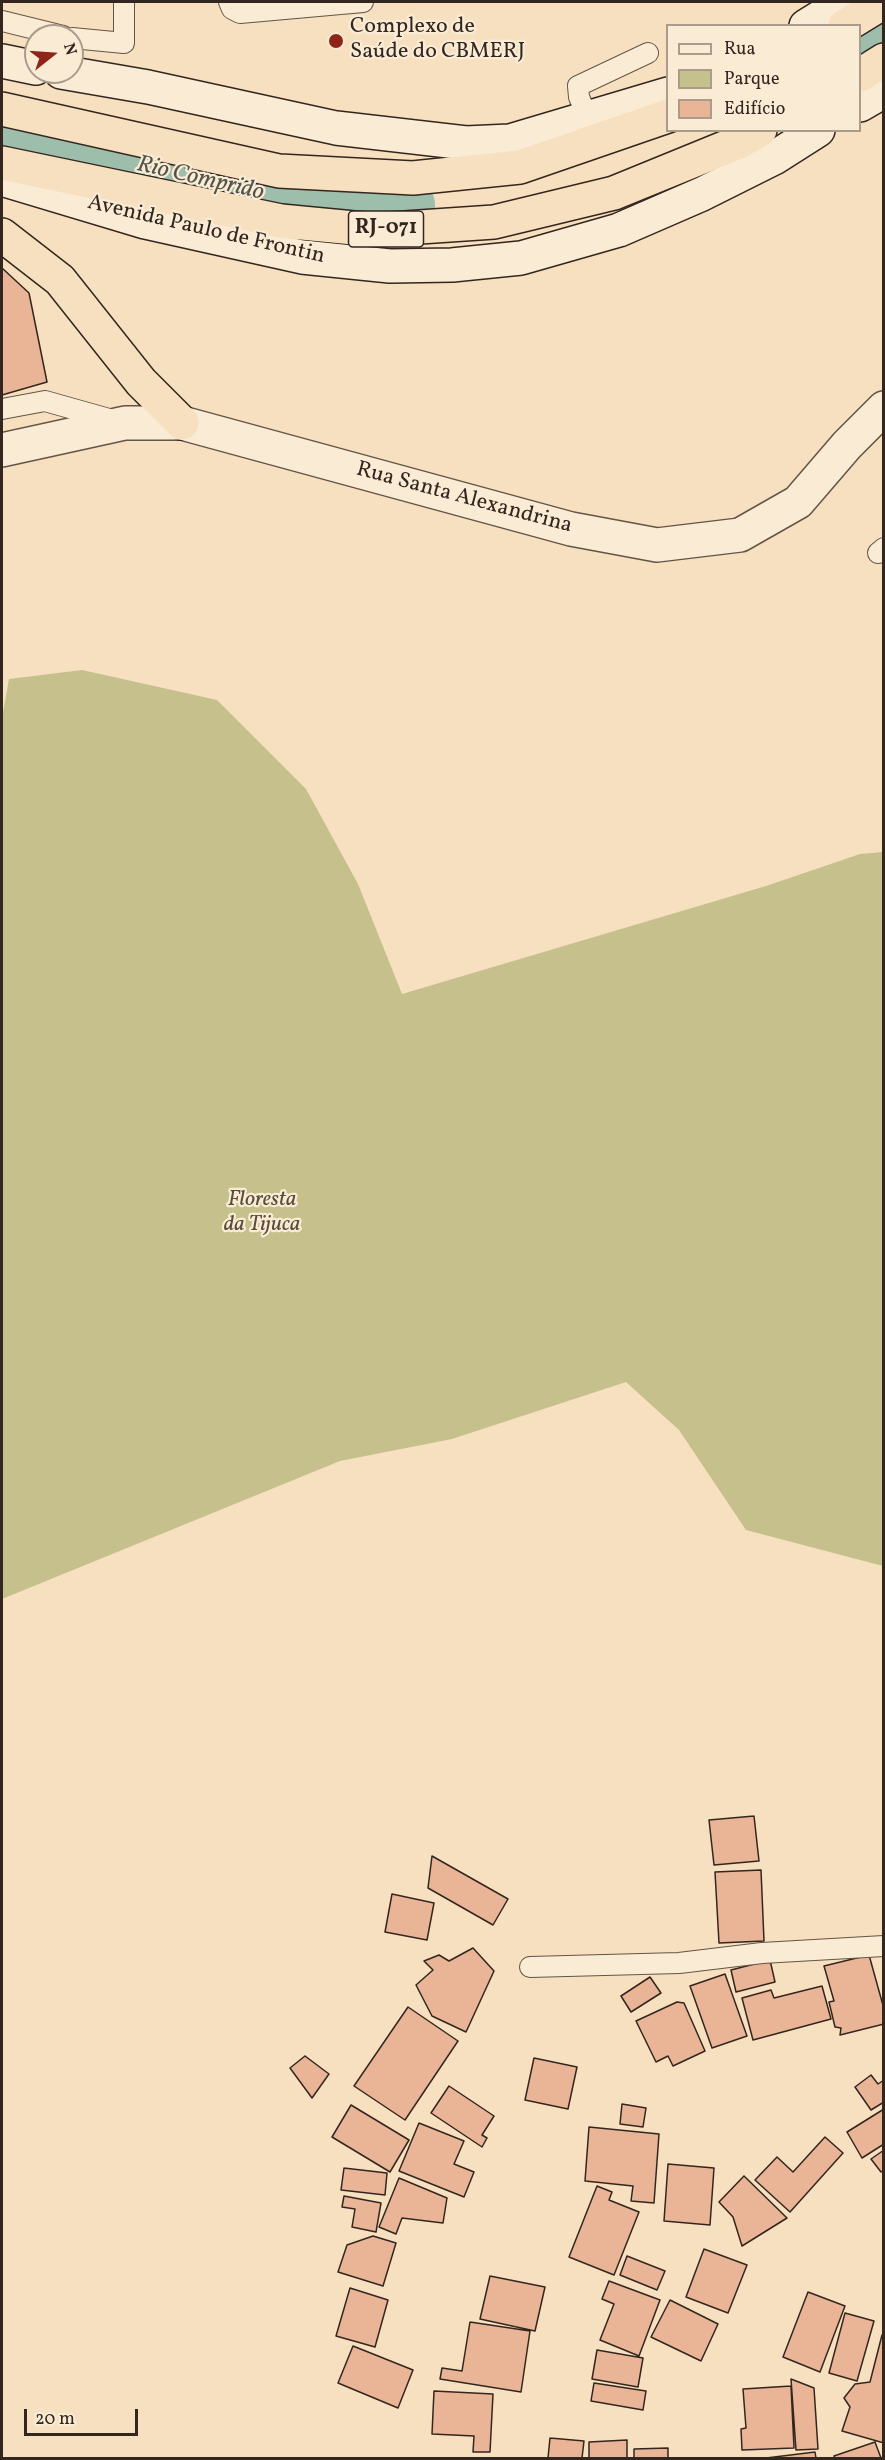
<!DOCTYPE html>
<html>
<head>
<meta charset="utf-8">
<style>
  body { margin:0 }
  #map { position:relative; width:885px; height:2460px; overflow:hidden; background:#f7e0bf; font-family:Vollkorn,serif }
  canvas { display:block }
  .frame { position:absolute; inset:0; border:3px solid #33261f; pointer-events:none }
  .legend { position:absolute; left:666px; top:24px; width:195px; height:108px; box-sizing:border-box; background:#faebd5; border:2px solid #aa9c8c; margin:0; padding:8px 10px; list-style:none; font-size:18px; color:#33261f }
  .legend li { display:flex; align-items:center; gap:12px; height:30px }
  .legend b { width:30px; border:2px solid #aa9c8c }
  .north { position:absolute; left:24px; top:24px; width:60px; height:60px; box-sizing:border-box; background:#faebd5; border:2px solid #aa9c8c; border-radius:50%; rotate:73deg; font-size:16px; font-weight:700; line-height:24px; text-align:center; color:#33261f }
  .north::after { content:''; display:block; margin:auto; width:21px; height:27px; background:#8f2418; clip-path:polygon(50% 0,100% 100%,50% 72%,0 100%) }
  .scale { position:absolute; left:24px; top:2409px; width:114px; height:27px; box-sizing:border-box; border:3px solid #33261f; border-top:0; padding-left:8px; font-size:18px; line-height:21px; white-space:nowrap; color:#33261f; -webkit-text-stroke:4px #faebd5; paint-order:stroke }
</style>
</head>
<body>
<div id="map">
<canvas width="885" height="2460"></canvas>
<div class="frame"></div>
<ul class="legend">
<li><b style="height:8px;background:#faebd5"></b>Rua</li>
<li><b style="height:16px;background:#c5c08c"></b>Parque</li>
<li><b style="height:16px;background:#eab496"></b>Edifício</li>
</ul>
<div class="north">N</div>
<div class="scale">20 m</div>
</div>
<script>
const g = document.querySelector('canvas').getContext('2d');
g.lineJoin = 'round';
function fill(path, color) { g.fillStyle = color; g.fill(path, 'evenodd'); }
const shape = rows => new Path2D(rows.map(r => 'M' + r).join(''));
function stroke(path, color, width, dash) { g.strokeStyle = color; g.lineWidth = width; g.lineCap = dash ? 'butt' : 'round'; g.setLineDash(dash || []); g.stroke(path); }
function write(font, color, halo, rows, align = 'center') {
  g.font = font + ' Vollkorn,serif'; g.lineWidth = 4.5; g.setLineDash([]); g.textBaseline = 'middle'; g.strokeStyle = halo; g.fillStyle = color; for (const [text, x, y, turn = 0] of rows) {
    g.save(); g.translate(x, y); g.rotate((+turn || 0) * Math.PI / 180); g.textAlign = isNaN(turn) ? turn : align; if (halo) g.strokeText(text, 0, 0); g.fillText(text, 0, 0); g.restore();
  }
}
const green = shape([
  [82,670,217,700,306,789,358,884,402,994,766,886,860,854,883,852,883,1566,746,1530,679,1430,626,1382,452,1439,340,1461,2,1599,2,718,9,679]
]);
const river = shape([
  [860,42,884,28],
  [2,135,277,197,401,206]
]);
const building = shape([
  [2,268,29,293,47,382,2,395,2,268],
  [754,1816,759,1861,714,1865,709,1820,754,1816],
  [432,1856,508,1899,493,1925,428,1888,432,1856],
  [761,1870,764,1941,719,1943,715,1872,761,1870],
  [392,1894,434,1903,427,1940,385,1932,392,1894],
  [473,1948,494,1971,466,2032,432,2016,416,1985,433,1970,424,1961,439,1955,449,1961,473,1948],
  [869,1955,884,2009,884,2024,840,2035,841,2028,835,2027,829,2002,834,2001,824,1966,869,1955],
  [770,1960,775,1982,736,1992,731,1970,770,1960],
  [725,1974,747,2036,712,2048,690,1986,725,1974],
  [650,1977,661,1993,631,2012,621,1996,650,1977],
  [822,1986,831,2019,753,2040,742,1998,771,1990,774,1998,822,1986],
  [677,2002,684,2003,705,2051,673,2066,668,2056,656,2062,636,2021,677,2002],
  [408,2007,458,2041,405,2120,354,2086,408,2007],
  [305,2056,329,2074,312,2098,290,2068,305,2056],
  [534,2058,577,2067,568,2109,525,2100,534,2058],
  [871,2075,878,2084,884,2080,884,2102,871,2110,855,2087,871,2075],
  [449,2086,494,2116,482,2135,487,2138,482,2147,431,2113,449,2086],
  [622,2104,646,2108,643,2127,620,2124,622,2104],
  [351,2105,409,2140,390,2172,332,2137,351,2105],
  [884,2109,884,2144,862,2158,847,2132,884,2109],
  [419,2123,464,2141,454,2164,474,2172,464,2197,399,2171,419,2123],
  [589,2127,659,2134,654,2203,631,2201,633,2186,585,2181,589,2127],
  [825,2137,843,2153,790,2212,755,2180,777,2157,793,2172,825,2137],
  [884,2150,884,2170,881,2172,871,2159,884,2150],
  [668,2164,714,2168,710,2225,664,2221,668,2164],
  [344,2168,387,2173,385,2195,341,2190,344,2168],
  [744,2176,787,2218,742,2246,733,2217,719,2202,744,2176],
  [399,2178,447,2198,443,2223,402,2218,396,2234,379,2227,399,2178],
  [597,2186,612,2192,609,2200,639,2212,614,2275,569,2257,597,2186],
  [344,2196,381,2203,376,2232,352,2227,355,2209,342,2207,344,2196],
  [373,2236,396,2243,383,2286,338,2272,347,2245,373,2236],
  [704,2249,747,2265,728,2313,686,2297,704,2249],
  [627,2256,665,2271,657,2290,620,2275,627,2256],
  [490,2276,545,2287,535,2331,480,2319,490,2276],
  [609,2281,660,2300,639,2356,600,2340,614,2304,602,2299,609,2281],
  [350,2288,388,2300,375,2347,336,2336,350,2288],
  [808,2292,845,2306,820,2372,783,2357,808,2292],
  [670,2300,718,2324,701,2361,651,2337,670,2300],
  [845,2313,874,2321,857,2381,829,2373,845,2313],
  [470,2322,530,2331,521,2392,440,2379,442,2368,462,2371,470,2322],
  [882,2335,884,2335,884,2443,842,2431,850,2407,844,2398,855,2384,870,2382,882,2335],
  [353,2346,413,2370,398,2408,338,2383,353,2346],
  [597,2350,643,2358,638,2387,592,2379,597,2350],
  [791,2379,814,2388,818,2449,796,2450,791,2379],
  [594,2383,646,2391,643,2410,591,2401,594,2383],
  [791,2386,794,2448,742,2450,741,2429,746,2428,743,2389,791,2386],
  [434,2391,493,2394,490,2452,473,2452,474,2436,432,2434,434,2391],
  [550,2438,584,2441,582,2458,548,2458,550,2438],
  [627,2440,627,2458,589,2458,589,2442,627,2440],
  [875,2442,881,2458,835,2458,834,2456,875,2442],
  [668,2448,668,2458,634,2458,634,2449,668,2448],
  [815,2452,816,2458,766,2458,815,2452]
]);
const lane = shape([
  [229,2,232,9,240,13,363,2],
  [2,21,63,36],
  [72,38,124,43,124,2],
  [588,119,579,97,578,86,648,53],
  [2,409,45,401,116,421],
  [878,553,884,548],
  [530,1967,679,1963,762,1953,884,1946]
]);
const street = shape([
  [2,450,125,423,182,423,571,529,657,545,740,535,798,502,847,445,884,408]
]);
const secondary = shape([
  [806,26,845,2],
  [2,61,36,68],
  [61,72,148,87,336,128,466,143,510,141,668,94],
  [860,105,884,91],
  [2,179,145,222,302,257,390,266,452,265,521,258,619,230,702,194,774,158,818,130]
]);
const highway = shape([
  [845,26,884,2],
  [860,75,884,60],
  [2,109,279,171,413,178,520,167,668,116],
  [2,163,281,221,375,230,494,222,614,193,739,142,760,130],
  [2,235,60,280,141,382,182,423]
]);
const markers = [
  [336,41,8,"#8f2418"]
];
const shields = [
  [386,229,75]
];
const shieldNames = [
  ["RJ-071",386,229]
];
const poiNames = [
  ["Complexo de",350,28],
  ["Saúde do CBMERJ",350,53]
];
const streetNames = [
  ["Avenida Paulo de Frontin",206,231,13],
  ["Rua Santa Alexandrina",464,499,15]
];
const parkNames = [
  ["Floresta",262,1201],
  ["da Tijuca",262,1226]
];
const waterNames = [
  ["Rio Comprido",200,180,13]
];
fill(green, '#c5c08c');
stroke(river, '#9ebeac', 68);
fill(building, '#eab496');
stroke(building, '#33261f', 1.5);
stroke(lane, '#645447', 22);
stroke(street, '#645447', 36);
stroke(secondary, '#33261f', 36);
stroke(highway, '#33261f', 36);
stroke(lane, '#faebd5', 20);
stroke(street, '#faebd5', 33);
stroke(secondary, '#faebd5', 33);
stroke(highway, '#f7e0bf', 33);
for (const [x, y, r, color] of markers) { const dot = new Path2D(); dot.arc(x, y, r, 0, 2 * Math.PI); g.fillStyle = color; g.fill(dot); stroke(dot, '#faebd5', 2); }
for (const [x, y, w] of shields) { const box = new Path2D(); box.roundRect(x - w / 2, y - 18, w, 36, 4.5); g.fillStyle = '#faebd5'; g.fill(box); stroke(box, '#33261f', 1.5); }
write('bold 21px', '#33261f', null, shieldNames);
write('22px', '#33261f', '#faebd5', poiNames, 'left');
write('22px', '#33261f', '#faebd5', streetNames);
write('italic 22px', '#584c3a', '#faebd5', parkNames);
write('italic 24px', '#535449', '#faebd5', waterNames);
</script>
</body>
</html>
